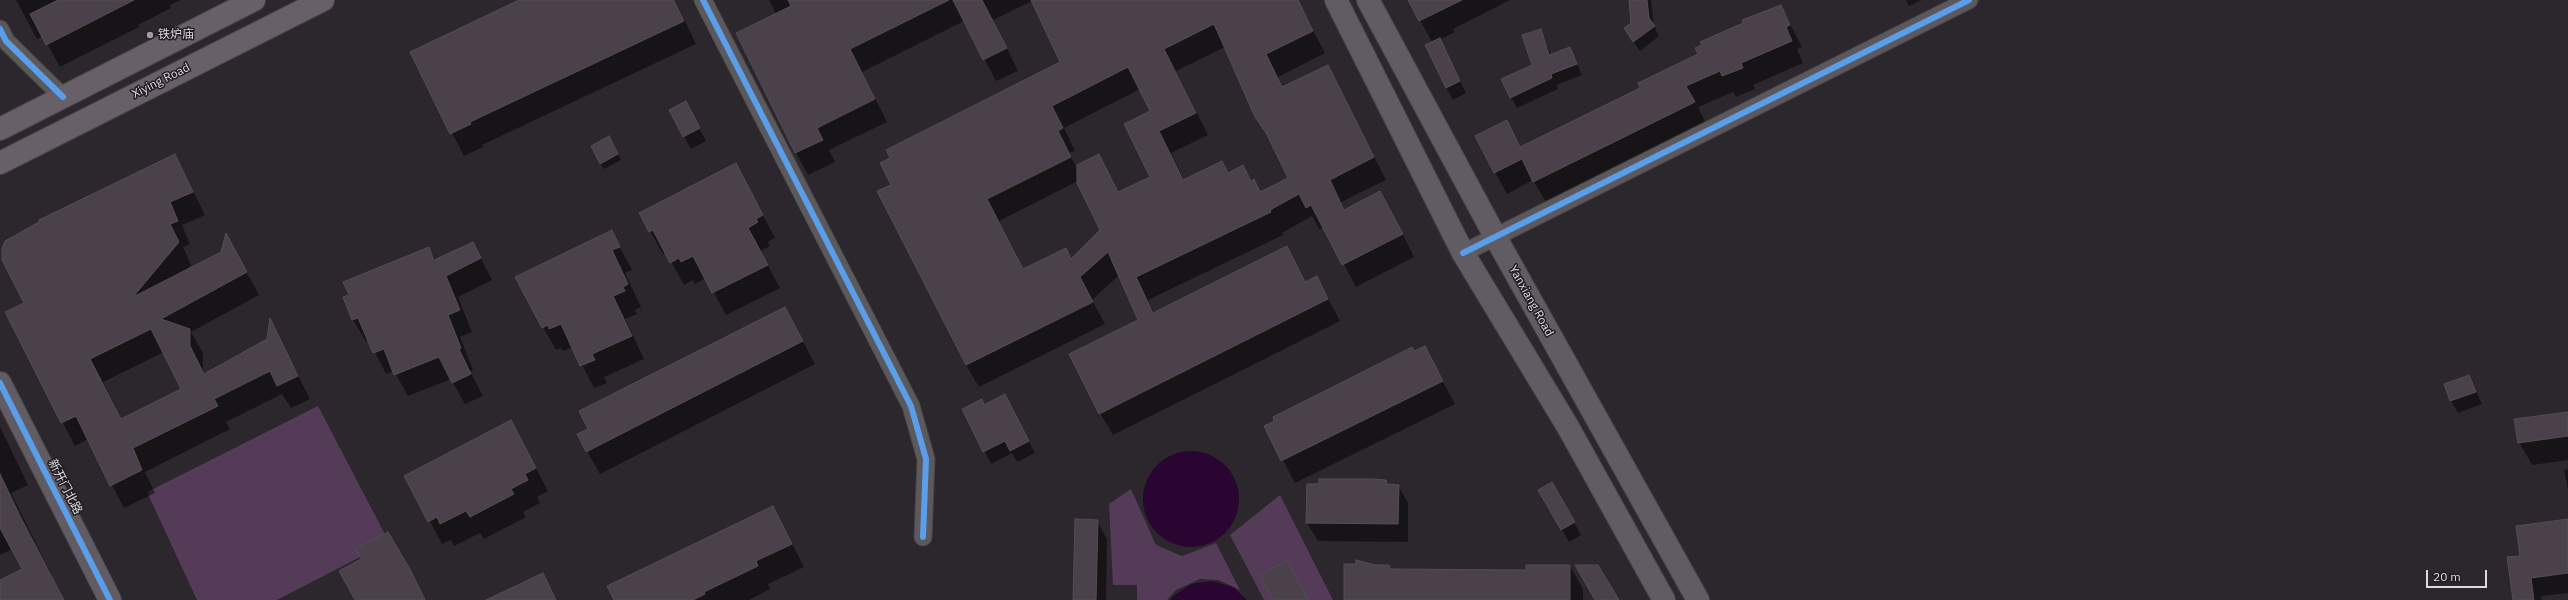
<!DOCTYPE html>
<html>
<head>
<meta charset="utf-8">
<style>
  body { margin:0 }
  #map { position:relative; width:2568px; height:600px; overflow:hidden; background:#2b272c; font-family:"IBM Plex Sans",sans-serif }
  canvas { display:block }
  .scale { position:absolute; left:2426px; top:570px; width:61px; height:18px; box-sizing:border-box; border:2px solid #dedadf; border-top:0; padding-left:5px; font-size:12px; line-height:14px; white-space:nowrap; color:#dedadf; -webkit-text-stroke:3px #221d23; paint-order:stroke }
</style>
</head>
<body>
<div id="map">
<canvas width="2568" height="600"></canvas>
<div class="scale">20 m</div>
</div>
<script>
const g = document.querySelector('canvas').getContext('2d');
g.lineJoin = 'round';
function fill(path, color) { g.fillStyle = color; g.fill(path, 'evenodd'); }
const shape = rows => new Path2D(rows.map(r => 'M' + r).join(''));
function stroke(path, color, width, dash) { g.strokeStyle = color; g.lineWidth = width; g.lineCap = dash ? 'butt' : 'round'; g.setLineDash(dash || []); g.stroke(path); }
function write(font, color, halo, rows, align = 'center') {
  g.font = font + ' "IBM Plex Sans","Noto Sans SC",sans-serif'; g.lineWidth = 3; g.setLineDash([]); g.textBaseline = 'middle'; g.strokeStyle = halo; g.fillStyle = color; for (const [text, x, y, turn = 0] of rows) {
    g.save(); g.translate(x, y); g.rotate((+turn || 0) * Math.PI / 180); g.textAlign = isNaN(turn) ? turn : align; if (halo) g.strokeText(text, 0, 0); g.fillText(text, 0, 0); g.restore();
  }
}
const green = shape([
  [318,406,389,542,277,600,197,600,147,492],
  [1131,489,1156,545,1182,556,1216,543,1240,590,1218,580,1200,579,1176,590,1167,600,1137,600,1137,585,1113,585,1109,504],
  [1280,495,1333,600,1264,600,1230,535]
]);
const water = shape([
  '1143 499a48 48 0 1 1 96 0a48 48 0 1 1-96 0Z',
  [1212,581,1233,587,1247,600,1170,600,1173,596,1191,584]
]);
const shadow = shape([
  [16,0,181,0,170,5,171,8,138,25,139,27,60,67,43,36,37,39],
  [522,0,675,0,696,44,482,145,483,147,464,156,411,53],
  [769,0,1282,0,1299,4,1325,53,1278,77,1283,88,1328,66,1386,180,1341,202,1345,210,1393,215,1414,257,1356,287,1324,227,1319,229,1312,216,1282,233,1283,235,1148,300,1154,313,1286,247,1306,283,1317,278,1340,321,1113,435,1100,413,1140,320,1119,275,1092,300,1105,324,979,387,966,365,892,185,1062,63,1032,1,993,20,1018,71,996,81,964,21,862,72,887,122,829,150,835,162,808,175,796,153,776,14],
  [1225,47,1256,116,1290,178,1261,193,1243,167,1228,174,1184,180,1171,153,1208,135,1176,71],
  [1140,89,1152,111,1152,177,1119,193,1099,156,1078,170,1069,153,1075,151,1064,128],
  [1078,181,1101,230,1071,260,1024,270,999,221],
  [1409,0,1510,0,1453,29,1455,32,1439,40,1466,93,1453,100,1446,87,1432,42],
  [1630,0,1651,0,1654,26,1659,36,1640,51,1625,29,1632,23],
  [1906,0,1922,0,1909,6],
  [1781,7,1802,47,1797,49,1803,63,1753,85,1755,89,1736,97,1733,92,1698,107,1706,124,1546,202,1533,180,1507,194,1495,172,1506,121,1521,147,1642,88],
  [1540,30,1551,55,1569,48,1582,75,1556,85,1558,89,1517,108,1511,97,1533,66],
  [670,110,692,114,706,141,691,149],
  [612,143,621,160,604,169,600,163],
  [175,155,205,215,182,225,190,244,183,247,191,265,186,271,238,257,259,295,191,332,203,353,203,370,205,374,268,340,270,321,310,399,291,408,282,394,226,422,230,429,145,472,155,493,124,508,88,439,75,446,6,313,25,304],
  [164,352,182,389,122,420,103,382],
  [748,187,775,238,768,242,770,246,760,251,780,288,726,315,706,278,695,284,693,280,684,285,666,252,663,254,650,231],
  [612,232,632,270,625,273,641,307,635,310,637,314,625,319,644,359,604,377,607,383,594,388,573,347,563,351,561,348,556,350,543,327],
  [473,243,492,280,458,297,472,332,460,337,473,370,470,371,483,396,465,404,451,379,408,396,394,371,386,374,369,340,366,341,353,320,344,297,429,248,436,260],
  [785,308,815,364,600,474,587,451],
  [1424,347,1455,404,1295,483,1265,426],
  [2469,376,2482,404,2458,413,2451,401],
  [1005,396,1035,453,1017,462,1012,453,991,464,964,409,984,406],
  [2568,413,2568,460,2532,465,2519,442],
  [0,427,28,485,11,493,64,600,0,600,0,582,23,570,12,549,0,555],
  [523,444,548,491,537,497,540,503,523,512,526,517,484,539,480,533,454,546,451,540,442,544,406,476],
  [2568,469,2568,490,2564,470],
  [1386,481,1388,485,1398,485,1408,503,1408,542,1318,541,1307,523,1320,484],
  [1552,483,1581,535,1569,542,1540,490],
  [773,507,804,567,768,584,770,589,749,600,615,600],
  [2568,520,2568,593,2541,596,2542,600,2514,600,2521,556],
  [1097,521,1107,539,1106,600,1074,600],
  [1357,565,1389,566,1391,570,1527,571,1570,566,1583,589,1583,600,1345,600]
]);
const building = shape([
  [58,0,134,0,46,45,30,14,58,0],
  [519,0,674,0,684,21,470,122,471,124,450,134,410,52,519,0],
  [788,0,949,0,850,49,875,99,817,128,823,140,795,153,736,33,791,6,788,0],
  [953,0,982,0,1007,48,983,60,953,0],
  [1031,0,1298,0,1313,31,1266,54,1282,87,1328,65,1374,157,1330,180,1344,210,1380,191,1403,234,1342,265,1311,205,1306,208,1299,194,1270,210,1271,212,1136,277,1153,313,1287,246,1305,282,1317,276,1328,299,1099,414,1069,354,1138,320,1108,252,1080,277,1093,302,966,365,877,191,891,185,880,163,890,158,886,150,1060,62,1031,0],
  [1214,24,1255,117,1266,133,1288,178,1260,192,1254,179,1251,181,1243,165,1228,173,1222,161,1183,180,1159,131,1196,113,1164,49,1214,24],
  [1128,67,1150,111,1124,124,1150,177,1118,192,1099,154,1077,165,1077,183,1100,230,1071,259,1066,248,1023,269,987,199,1071,157,1058,131,1063,128,1052,106,1128,67],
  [1408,0,1462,0,1419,21,1408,0],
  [1629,0,1647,0,1649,18,1655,26,1633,42,1624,28,1631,23,1629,0],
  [1781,5,1790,25,1786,27,1792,41,1741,63,1743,68,1722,76,1720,71,1686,86,1695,102,1533,182,1522,159,1494,173,1475,136,1507,120,1520,147,1640,88,1638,83,1698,54,1695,48,1702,45,1700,42,1743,23,1742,20,1781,5],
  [1541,29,1549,55,1570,47,1577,64,1551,74,1552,78,1510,98,1501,79,1532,65,1522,35,1541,29],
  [1440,38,1460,81,1446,88,1425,45,1440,38],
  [686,101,700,128,683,137,669,110,686,101],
  [609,136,618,154,600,164,591,146,609,136],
  [175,154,193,192,170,202,178,221,170,224,179,242,133,297,221,252,226,233,247,272,161,319,190,329,190,346,204,374,267,339,270,318,298,376,277,386,270,371,214,399,218,406,133,448,142,470,110,486,76,416,61,423,5,312,24,303,2,260,2,249,5,241,39,222,39,220,175,154],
  [151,329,181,389,121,419,90,359,151,329],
  [736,163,763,215,756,219,758,222,748,228,768,265,712,293,693,256,681,262,679,258,670,263,653,230,649,232,639,213,736,163],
  [612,230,620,247,612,250,628,284,623,287,625,291,613,296,632,336,592,354,595,360,580,366,561,324,549,329,548,325,542,328,515,277,612,230],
  [473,242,481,258,446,276,460,310,448,315,461,348,459,349,471,374,452,383,439,357,394,375,384,349,373,353,358,318,352,320,343,297,349,295,343,282,429,247,434,260,473,242],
  [785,307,803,341,586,452,577,434,588,429,579,411,785,307],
  [1425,346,1443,381,1281,461,1264,426,1274,421,1273,417,1412,347,1414,351,1425,346],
  [2469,375,2476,392,2450,401,2444,384,2469,375],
  [1005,394,1029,441,1010,451,1005,441,983,452,962,409,982,399,984,405,1005,394],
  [2568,412,2568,436,2518,443,2514,419,2568,412],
  [511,420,536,468,525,474,528,480,511,489,514,494,470,517,466,511,440,524,437,517,428,522,404,476,511,420],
  [0,474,20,516,64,600,0,600,0,580,22,569,0,528,0,474],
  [1319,479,1372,479,1386,480,1387,484,1399,485,1398,524,1306,523,1307,484,1319,484,1319,479],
  [1552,482,1575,522,1561,530,1538,490,1552,482],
  [773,506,792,544,756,561,758,566,704,592,705,594,693,600,614,600,607,586,773,506],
  [1075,519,1098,520,1096,600,1073,600,1075,519],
  [2568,519,2568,573,2531,578,2534,600,2513,600,2507,557,2520,556,2516,526,2568,519],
  [388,532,411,571,425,600,355,600,339,571,361,559,356,549,388,532],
  [1356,560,1375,565,1389,565,1390,569,1526,570,1526,565,1570,565,1570,600,1344,600,1344,564,1356,564,1356,560],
  [1287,561,1308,600,1274,600,1260,575,1287,561],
  [1575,565,1598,565,1619,600,1595,600,1575,565],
  [543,573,556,600,486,600,543,573]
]);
const street = shape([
  [703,0,911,406,926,459,923,537],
  [0,29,6,41,63,97],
  [1463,253,1969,0]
]);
const secondary = shape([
  [1336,0,1463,253,1568,427,1664,600],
  [1368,0,1496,238,1698,600],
  [0,383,110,600]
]);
const primary = shape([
  [0,129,254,0],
  [0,163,323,0]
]);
const cycleway = shape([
  [703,0,911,406,926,459,923,537],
  [0,29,6,41,63,97],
  [1463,253,1969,0],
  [0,383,110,600]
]);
const markers = [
  [150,35,4,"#9f9ba0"]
];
const poiNames = [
  ["铁炉庙",158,35]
];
const streetNames = [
  ["Xiying Road",161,81,-27],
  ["Yanxiang Road",1531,301,61],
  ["新开门北路",65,487,63]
];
fill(green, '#543b57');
fill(water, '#2a0531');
fill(shadow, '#0007');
fill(building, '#4a414b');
stroke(building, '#524f52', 1);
stroke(street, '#484548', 19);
stroke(secondary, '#484548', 24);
stroke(primary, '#484548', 24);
stroke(street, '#5b595c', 17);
stroke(secondary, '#615c63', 22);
stroke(primary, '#686069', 22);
stroke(cycleway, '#5a9eea', 6);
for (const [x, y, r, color] of markers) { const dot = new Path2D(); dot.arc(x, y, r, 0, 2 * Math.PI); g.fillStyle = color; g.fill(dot); stroke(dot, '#221d23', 1.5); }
write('12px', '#dedadf', '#221d23', poiNames, 'left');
write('12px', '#dedadf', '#221d23', streetNames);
</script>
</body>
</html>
